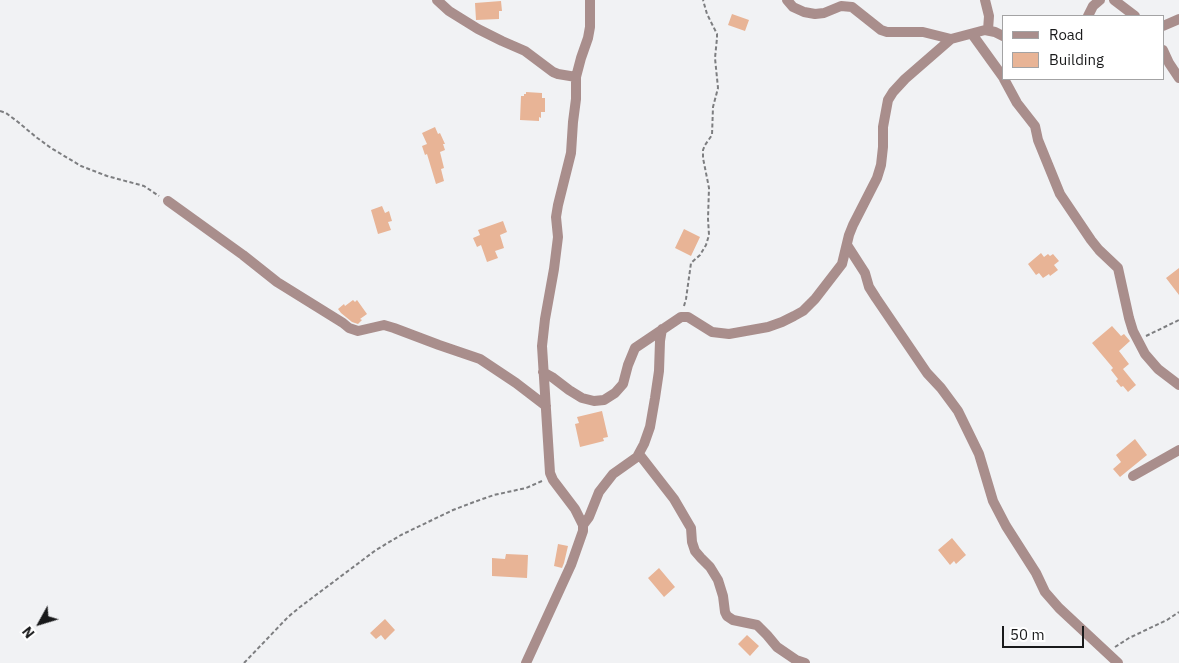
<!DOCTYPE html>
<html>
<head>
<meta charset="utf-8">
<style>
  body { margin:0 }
  #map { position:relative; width:1179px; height:663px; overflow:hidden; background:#f1f2f4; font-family:"IBM Plex Sans",sans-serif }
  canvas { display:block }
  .legend { position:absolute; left:1002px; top:15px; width:162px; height:65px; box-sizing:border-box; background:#fff; border:1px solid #a3a3a4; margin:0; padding:6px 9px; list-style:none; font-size:15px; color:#191a1b }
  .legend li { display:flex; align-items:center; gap:10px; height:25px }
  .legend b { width:25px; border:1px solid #a3a3a4 }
  .north { position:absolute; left:15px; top:598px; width:50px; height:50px; -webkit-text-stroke:4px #fff; paint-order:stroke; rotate:231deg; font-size:14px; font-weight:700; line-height:20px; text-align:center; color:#191a1b }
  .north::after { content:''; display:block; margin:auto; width:18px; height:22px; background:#191a1b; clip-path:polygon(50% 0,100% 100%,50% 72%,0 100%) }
  .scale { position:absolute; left:1002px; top:626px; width:82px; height:22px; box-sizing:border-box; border:2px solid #191a1b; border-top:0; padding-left:6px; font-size:15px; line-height:18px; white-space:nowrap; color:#191a1b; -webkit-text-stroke:4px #fff; paint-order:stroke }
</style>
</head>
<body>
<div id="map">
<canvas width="1179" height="663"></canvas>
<ul class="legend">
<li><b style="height:6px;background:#a98e8c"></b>Road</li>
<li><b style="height:14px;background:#e8b496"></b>Building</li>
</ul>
<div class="north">N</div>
<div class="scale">50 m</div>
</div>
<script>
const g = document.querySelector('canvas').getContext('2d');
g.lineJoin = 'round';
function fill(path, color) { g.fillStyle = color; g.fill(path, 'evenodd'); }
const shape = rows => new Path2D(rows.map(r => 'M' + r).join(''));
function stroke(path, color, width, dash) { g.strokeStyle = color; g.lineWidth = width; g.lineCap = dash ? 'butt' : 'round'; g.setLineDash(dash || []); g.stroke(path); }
const building = shape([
  [501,1,502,11,499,11,499,19,476,20,475,3],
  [732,14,749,20,745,31,728,25],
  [526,92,542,93,542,98,545,98,545,112,541,112,541,118,539,117,539,121,520,120,521,96,524,96,524,94,526,94],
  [435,127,438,134,440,133,445,144,443,144,445,150,440,152,444,168,441,169,444,181,436,184,427,154,425,155,422,146,427,144,422,133],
  [382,206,385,213,389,211,392,221,388,222,391,230,378,234,371,210],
  [503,221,507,232,500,235,504,248,495,251,498,258,487,262,481,245,477,247,473,238,480,235,478,230],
  [684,229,700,237,691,256,675,248],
  [1041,253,1044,257,1048,254,1050,256,1053,254,1059,261,1054,265,1058,270,1050,276,1049,274,1043,278,1039,273,1036,275,1028,264],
  [1179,268,1179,295,1166,278],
  [353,300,355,302,357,300,367,314,360,319,362,320,358,324,352,322,341,313,338,309,344,304,345,306],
  [1112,326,1121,336,1124,334,1130,341,1119,351,1129,364,1123,369,1136,385,1128,392,1123,386,1121,387,1116,381,1118,379,1111,370,1113,368,1092,343],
  [602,411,608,437,603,438,604,441,580,447,575,424,579,423,577,417],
  [1135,439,1147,455,1120,477,1113,469,1121,462,1116,455],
  [952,538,966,555,956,564,954,561,950,565,938,550],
  [558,544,568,546,564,563,562,568,554,566],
  [506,554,528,555,527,578,492,576,492,558,505,559],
  [659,568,675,587,664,597,648,578],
  [385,619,395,630,385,640,381,635,376,639,370,633],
  [747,635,759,646,750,656,738,644]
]);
const path = shape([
  [0,111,6,113,18,122,36,137,51,148,81,166,107,176,144,186,159,196],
  [684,306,686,299,691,263,700,255,706,245,709,235,708,219,709,188,703,158,703,150,705,145,712,135,713,107,718,88,715,58,717,38,717,34,707,14,703,0],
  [1146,336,1179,320],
  [1115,647,1129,638,1167,620,1179,612],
  [244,663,288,617,300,607,376,550,401,535,453,510,474,502,494,495,526,488,542,481]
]);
const minor = shape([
  [437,0,449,11,478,29,502,41,525,51,553,72,558,74,576,77],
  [787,0,793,7,804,12,815,14,824,13,841,6,852,7,881,30,887,32,923,32,951,39,985,30,995,32,1003,36],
  [985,0,989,16,988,30],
  [1114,0,1135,16],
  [1088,16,1093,6,1100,0],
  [1163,26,1179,19],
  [972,34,1003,77],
  [1163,50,1169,63,1179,78],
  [1004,79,1017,103,1035,126,1038,140,1060,194,1091,240,1099,250,1118,268,1129,318,1133,331,1145,354,1158,369,1179,385],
  [168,201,243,255,277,282,343,323,349,328,358,331,384,325,394,328,439,345,480,359,516,383,546,406],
  [847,245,865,273,869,287,876,298,927,373,941,388,958,411,979,454,993,501,1006,526,1036,573,1045,592,1059,608,1118,663],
  [543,372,552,377,569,390,582,398,594,401,604,400,615,393,623,384,628,365,635,348,681,317,688,317,712,332,729,334,768,327,782,322,794,316,803,311,815,299,842,264,849,235,853,225,877,178,881,165,883,147,883,127,888,100,893,92,905,79,951,39],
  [639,454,674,499,688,523,691,528,692,542,695,551,701,558,710,567,718,580,723,596,725,612,727,616,733,620,757,625,767,635,777,647,796,660,805,663],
  [1133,476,1179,450],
  [583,525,589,517,599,492,613,474,637,457,644,444,650,427,655,398,659,371,660,341,662,329],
  [526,663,571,565,583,531,583,525,575,509,553,480,550,473,542,346,545,319,554,269,558,237,556,217,558,205,571,153,573,122,576,99,576,77,581,58,588,38,590,27,590,0]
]);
fill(building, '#e8b496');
stroke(path, '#7d7e80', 2, [4, 2.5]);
stroke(minor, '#a98e8c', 10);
</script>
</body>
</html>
